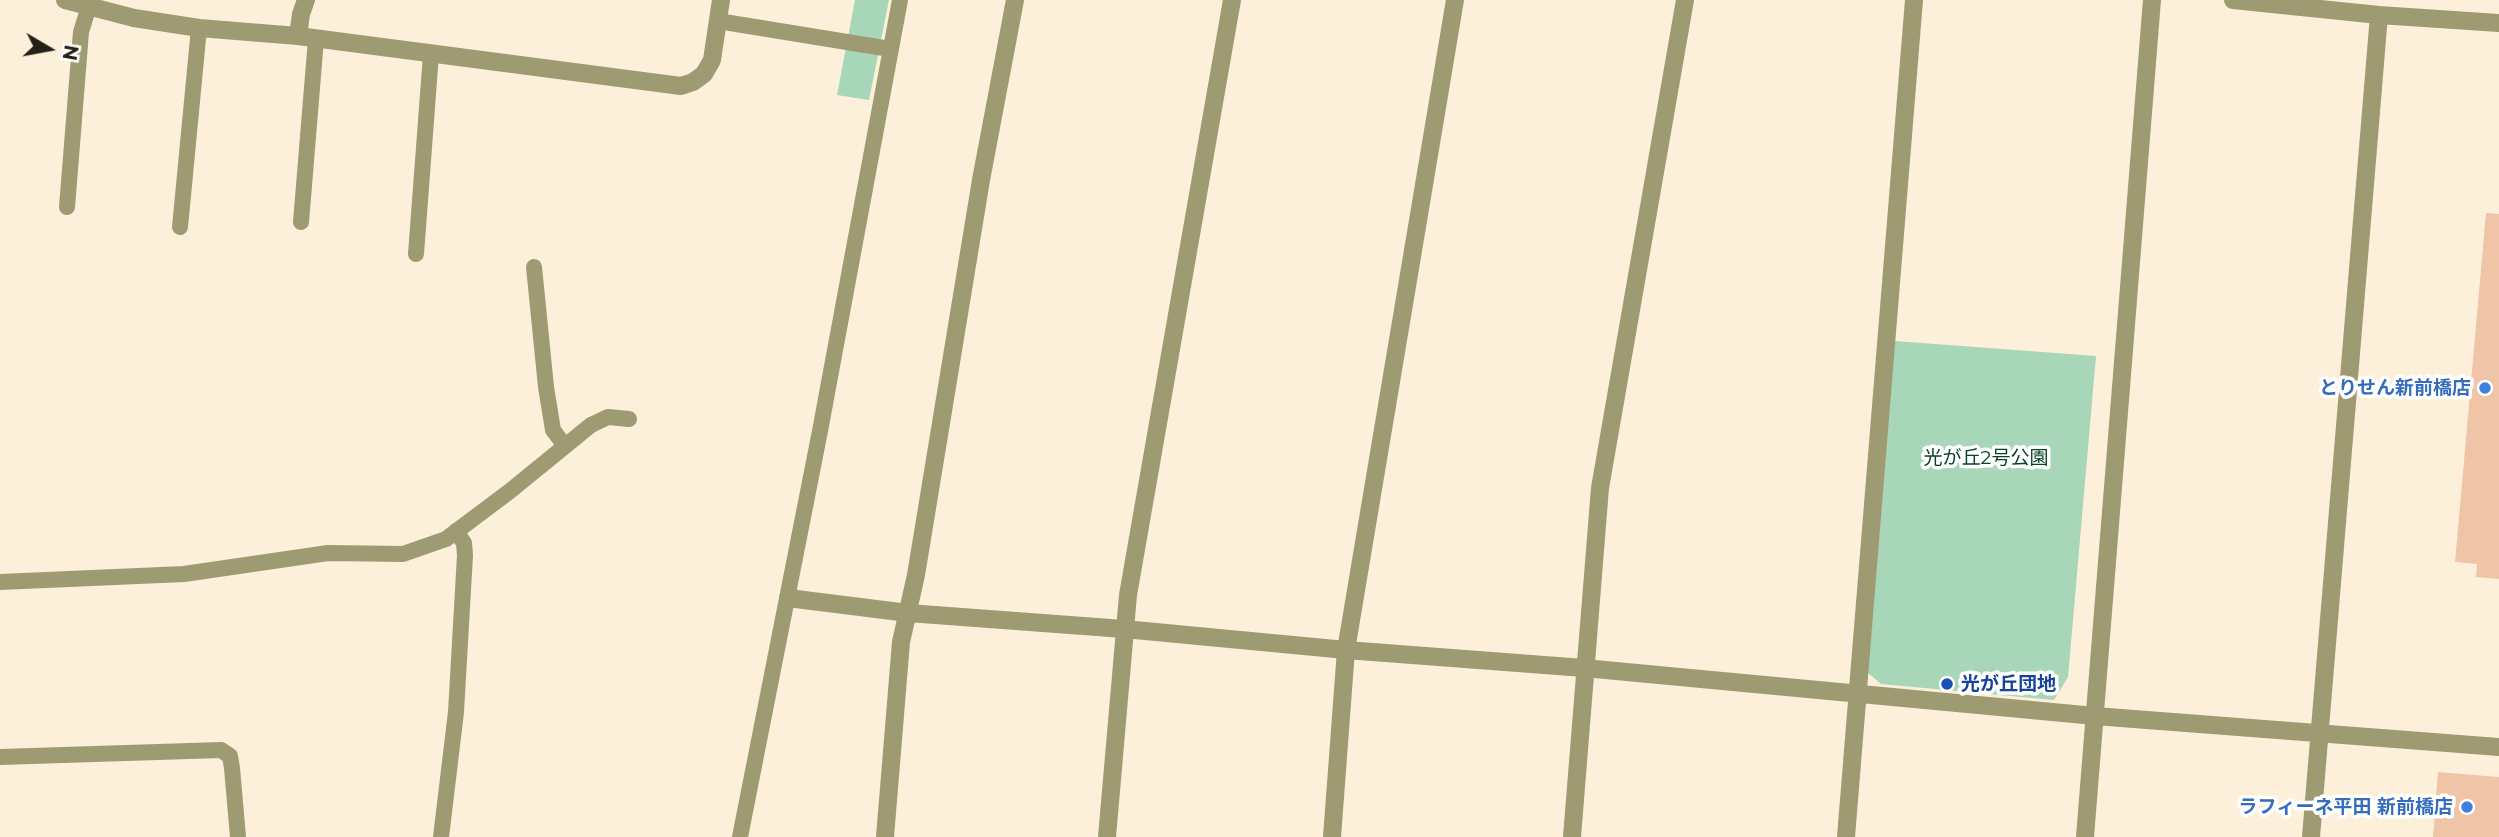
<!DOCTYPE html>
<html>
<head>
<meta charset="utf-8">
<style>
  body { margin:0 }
  #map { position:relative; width:2499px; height:837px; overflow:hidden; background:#fcf0db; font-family:Montserrat,sans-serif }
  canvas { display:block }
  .north { position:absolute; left:14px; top:14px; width:70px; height:70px; -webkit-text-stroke:5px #fff; paint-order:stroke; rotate:100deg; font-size:19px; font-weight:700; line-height:28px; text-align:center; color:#242018 }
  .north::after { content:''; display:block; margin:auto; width:24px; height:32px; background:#242018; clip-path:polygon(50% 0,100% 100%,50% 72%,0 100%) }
</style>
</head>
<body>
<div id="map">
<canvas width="2499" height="837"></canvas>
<div class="north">N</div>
</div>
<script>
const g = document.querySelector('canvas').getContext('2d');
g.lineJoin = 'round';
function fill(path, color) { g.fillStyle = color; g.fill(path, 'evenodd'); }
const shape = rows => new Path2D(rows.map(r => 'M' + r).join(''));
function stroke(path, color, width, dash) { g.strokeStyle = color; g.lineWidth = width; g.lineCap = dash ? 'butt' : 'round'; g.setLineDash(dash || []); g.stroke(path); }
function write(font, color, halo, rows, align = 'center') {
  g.font = font + ' Montserrat,"Noto Sans JP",sans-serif'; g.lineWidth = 7; g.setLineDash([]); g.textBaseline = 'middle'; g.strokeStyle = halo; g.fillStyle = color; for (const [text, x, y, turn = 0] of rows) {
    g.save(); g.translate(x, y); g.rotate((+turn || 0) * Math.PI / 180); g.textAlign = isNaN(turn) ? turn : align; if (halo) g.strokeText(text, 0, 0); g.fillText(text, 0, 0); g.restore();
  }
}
const green = shape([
  [855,0,889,0,869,100,837,95],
  [1895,341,2096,356,2068,677,2054,700,1881,684,1868,673]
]);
const building = shape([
  [2486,213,2499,214,2499,579,2476,577,2477,564,2455,562],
  [2438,772,2499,777,2499,837,2433,837]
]);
const service = shape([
  [718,21,890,49],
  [67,207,81,32,89,6],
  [301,222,316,39],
  [180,227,199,28],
  [416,254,431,54],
  [534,267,546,387,553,430,565,446],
  [0,582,184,574,328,553,403,554,446,539,510,491,591,425,608,417,629,419],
  [0,757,221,750,230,756,232,768,238,837],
  [441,837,456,712,465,555,464,543,456,531],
  [740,837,820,431,900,0]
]);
const minor = shape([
  [65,0,134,18,199,28,298,36,681,86,693,82,704,74,712,60,721,0],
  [2233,0,2379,15,2499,23],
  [298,36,301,14,306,0],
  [788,598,908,613,1124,629,1346,650,1584,668,2095,716,2499,747],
  [885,837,901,642,916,575,981,180,1015,0],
  [1107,837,1128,595,1232,0],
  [1332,837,1346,650,1455,0],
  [1572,837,1600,488,1685,0],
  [1846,837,1914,0],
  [2085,837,2152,0],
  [2311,837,2379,15]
]);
const markers = [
  [2485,388,7,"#3f7fe0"],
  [1947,684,7,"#1a4fb4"],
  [2467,807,7,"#3f7fe0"]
];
const shopNames = [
  ["とりせん新前橋店",2471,388],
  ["ラフィーネ平田 新前橋店",2453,807]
];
const parkNames = [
  ["光が丘2号公園",1986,458]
];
const transitNames = [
  ["光が丘団地",1961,684]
];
fill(green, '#a8d6b9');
fill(building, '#f0c4a7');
stroke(service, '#9e9a72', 16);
stroke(minor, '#9e9a72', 18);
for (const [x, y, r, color] of markers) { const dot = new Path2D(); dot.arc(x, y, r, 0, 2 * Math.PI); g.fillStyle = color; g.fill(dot); stroke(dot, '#fff', 2.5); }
write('bold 19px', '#366cbe', '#fff', shopNames, 'right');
write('19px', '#074227', '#fff', parkNames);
write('bold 19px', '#164399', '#fff', transitNames, 'left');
</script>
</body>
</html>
